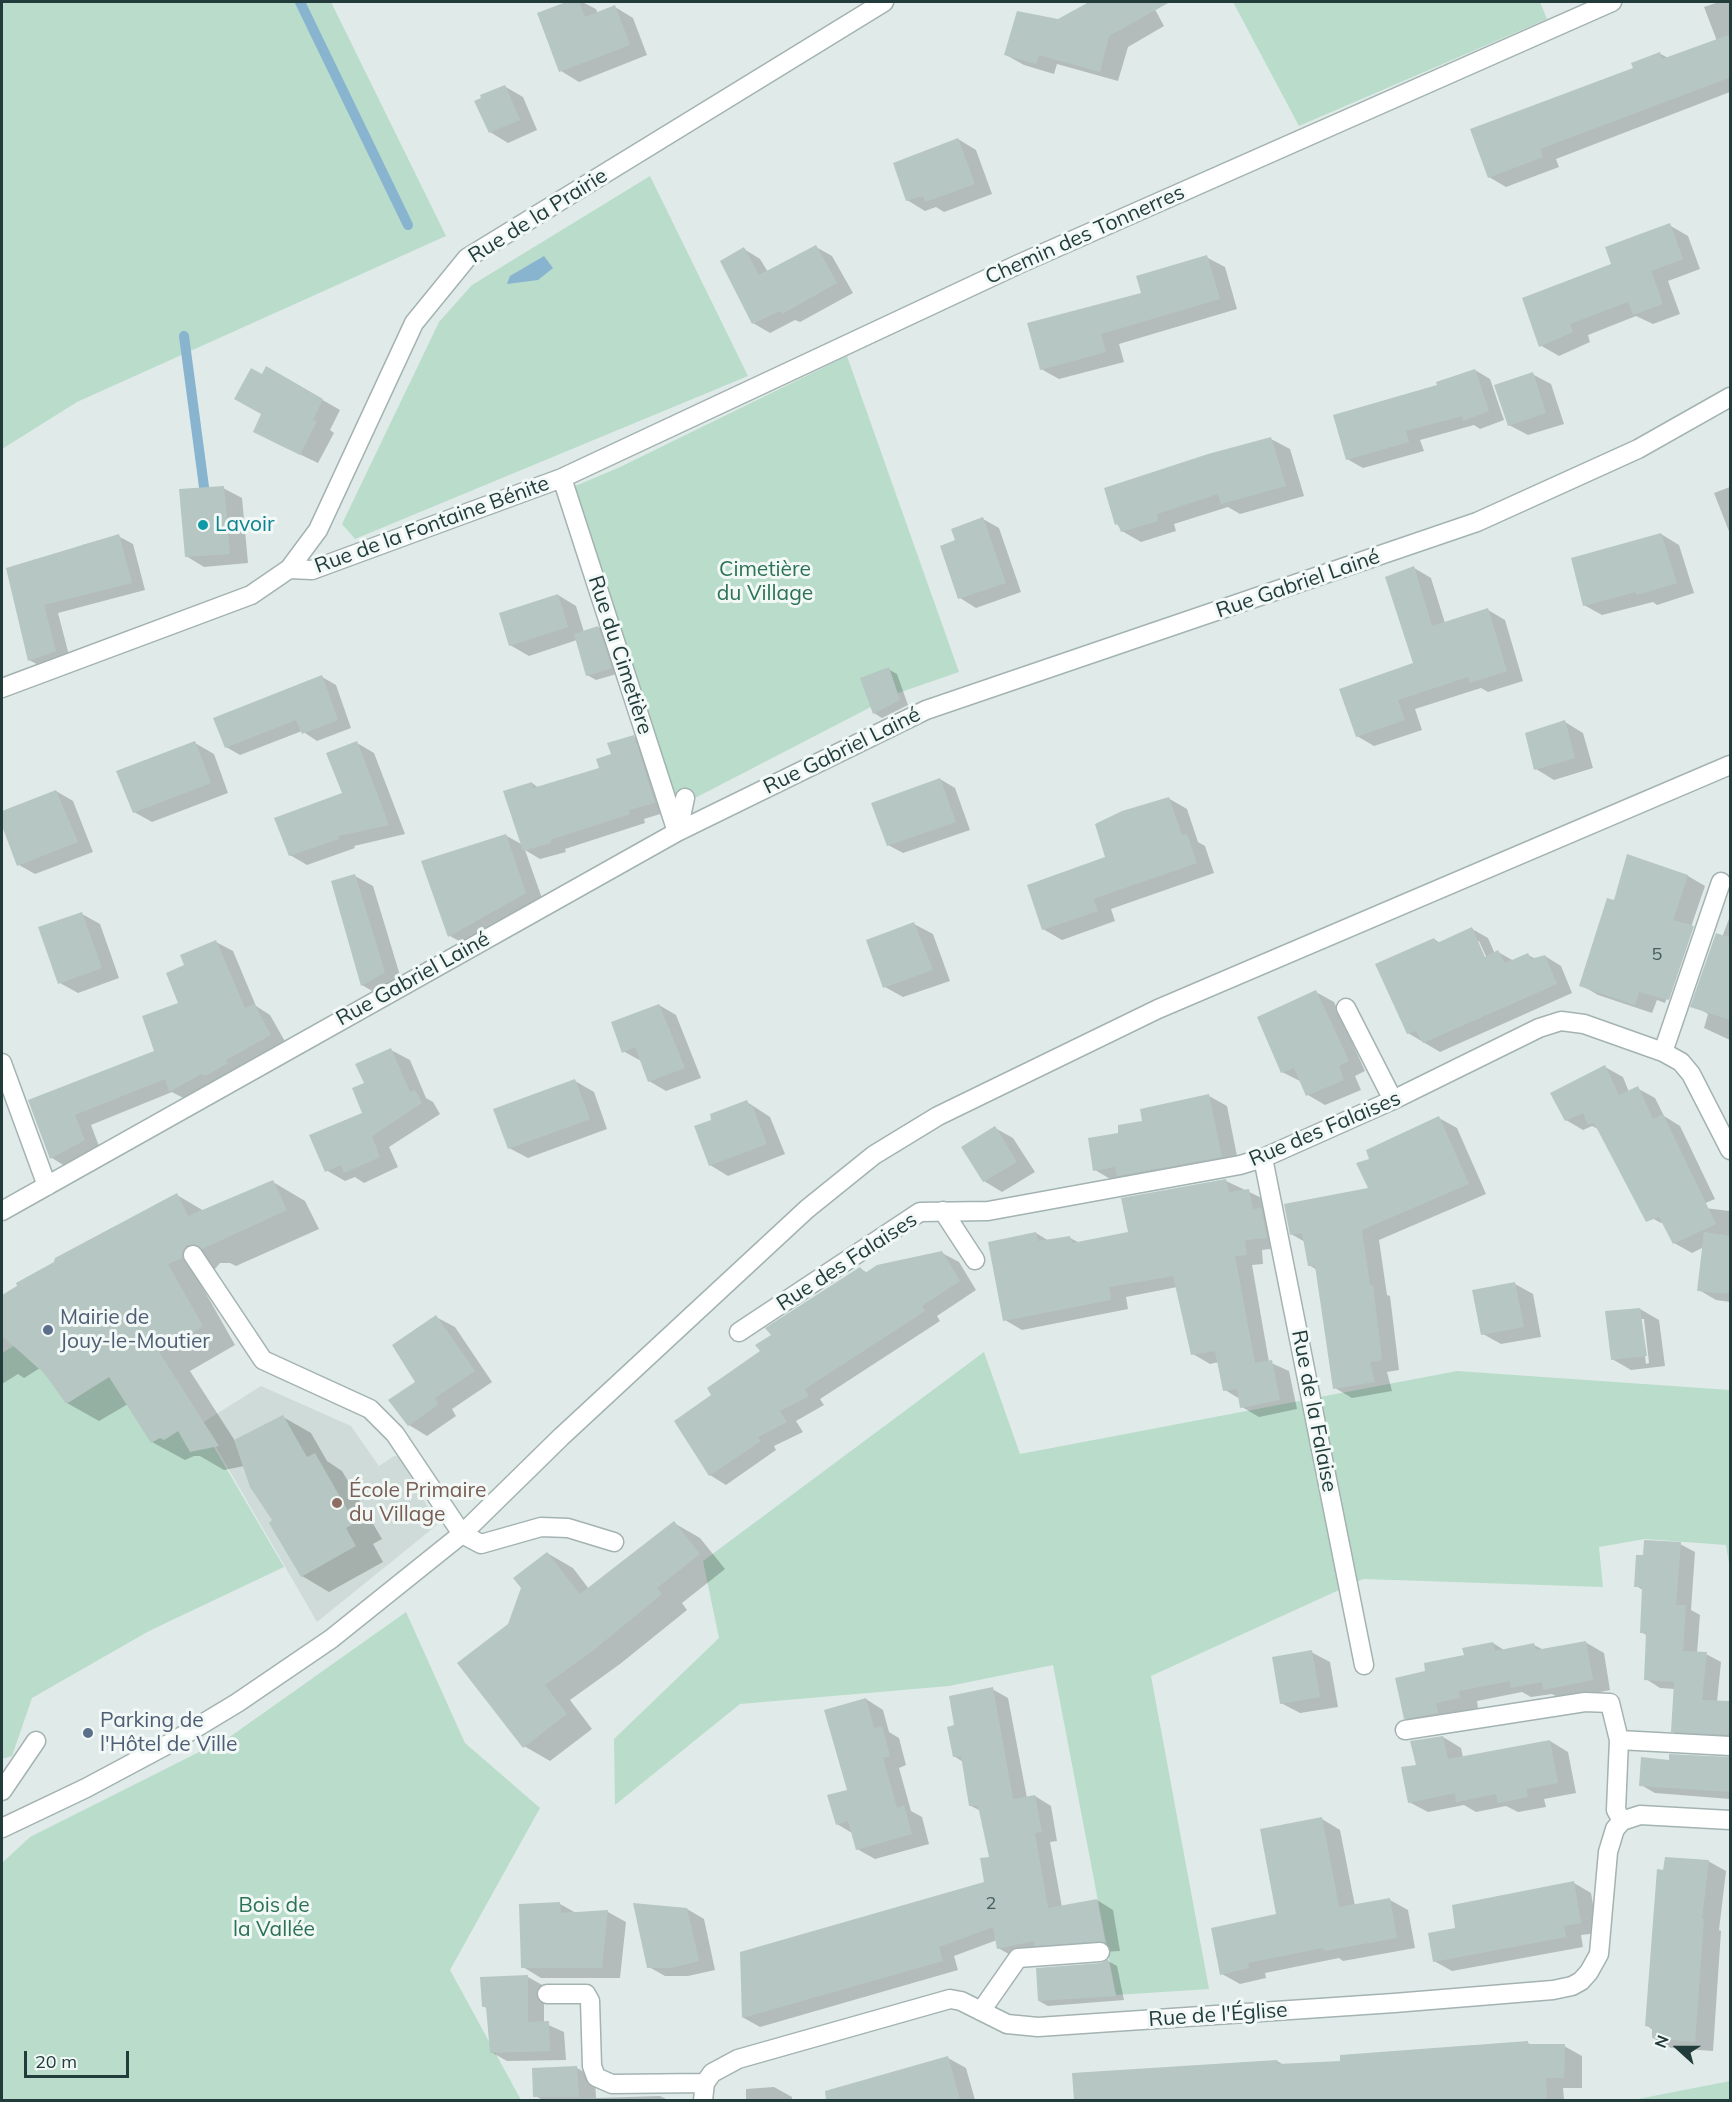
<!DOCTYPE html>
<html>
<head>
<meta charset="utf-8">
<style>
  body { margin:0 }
  #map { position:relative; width:1732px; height:2102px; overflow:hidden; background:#e0ebe9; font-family:Mulish,sans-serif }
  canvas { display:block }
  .frame { position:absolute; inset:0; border:3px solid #213c3b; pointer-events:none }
  .north { position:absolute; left:1648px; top:2018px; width:60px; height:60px; -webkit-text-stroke:4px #f1f8f6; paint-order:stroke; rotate:291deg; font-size:16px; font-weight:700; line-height:24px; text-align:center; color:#213c3b }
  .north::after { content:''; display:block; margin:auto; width:21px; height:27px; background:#213c3b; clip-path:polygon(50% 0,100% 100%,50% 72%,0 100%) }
  .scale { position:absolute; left:24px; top:2051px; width:105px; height:27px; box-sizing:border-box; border:3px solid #213c3b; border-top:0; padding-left:8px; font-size:18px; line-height:21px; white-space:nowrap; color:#213c3b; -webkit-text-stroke:4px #f1f8f6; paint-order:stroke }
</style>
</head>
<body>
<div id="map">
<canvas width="1732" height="2102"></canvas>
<div class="frame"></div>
<div class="north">N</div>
<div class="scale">20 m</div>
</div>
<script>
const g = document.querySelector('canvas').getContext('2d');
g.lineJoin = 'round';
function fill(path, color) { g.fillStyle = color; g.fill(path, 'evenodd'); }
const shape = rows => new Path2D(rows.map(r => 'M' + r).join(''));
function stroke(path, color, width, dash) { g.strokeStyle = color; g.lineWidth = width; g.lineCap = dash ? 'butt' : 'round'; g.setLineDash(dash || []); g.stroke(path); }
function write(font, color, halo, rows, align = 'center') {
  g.font = font + ' Mulish,sans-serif'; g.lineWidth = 6; g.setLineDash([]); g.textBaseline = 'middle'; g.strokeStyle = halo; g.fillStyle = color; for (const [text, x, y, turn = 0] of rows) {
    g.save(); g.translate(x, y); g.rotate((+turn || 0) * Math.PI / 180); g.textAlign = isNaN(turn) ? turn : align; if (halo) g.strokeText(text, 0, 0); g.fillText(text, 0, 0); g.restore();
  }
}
const built = shape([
  [261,1386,351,1426,379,1466,394,1456,402,1457,437,1525,317,1622,202,1423]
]);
const green = shape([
  [2,2,331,2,446,236,77,402,2,449],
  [1233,2,1540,2,1547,19,1299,126],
  [650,176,748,376,355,539,342,524,439,322,472,285],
  [847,356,959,672,898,693,695,798,673,798,575,486,618,468],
  [17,1344,29,1360,44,1373,66,1404,117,1372,164,1440,200,1417,201,1425,284,1567,149,1631,32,1698,12,1756,2,1759,2,1353],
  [984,1352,1020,1454,1457,1371,1730,1390,1730,1569,1726,1545,1645,1539,1599,1547,1603,1587,1363,1579,1151,1676,1209,1989,1116,1995,1053,1665,949,1686,740,1704,615,1805,614,1739,719,1638,703,1561],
  [406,1612,465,1743,540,1808,450,1970,521,2100,2,2100,2,1863,30,1837,231,1736],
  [1730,2081,1730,2100,1633,2100]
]);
const water = shape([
  [544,256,553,268,538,280,507,284,510,276]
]);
const shadow = shape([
  [570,2,582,2,596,9,598,14,615,7,633,18,647,55,579,82,561,71,539,14],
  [1093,2,1151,2,1164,26,1128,47,1118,81,1057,64,1054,74,1024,65,1006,55],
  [1719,2,1730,2,1730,92,1556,159,1559,167,1506,187,1489,177,1659,53,1668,58,1717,41,1704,7],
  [504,86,523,97,537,130,508,143,490,132],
  [958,139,976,150,992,194,944,212,936,207,925,211,907,200],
  [1669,225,1688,236,1700,269,1668,281,1680,314,1653,324,1636,316,1588,335,1590,342,1559,356,1540,345,1613,265],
  [816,247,832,256,853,293,800,322,795,320,770,333,753,323,744,249,760,259,768,272],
  [1206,257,1225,267,1237,309,1119,344,1124,362,1059,379,1041,369,1143,294],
  [267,368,340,410,330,430,334,433,318,463,272,441,263,414,262,376],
  [1475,370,1490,379,1504,420,1480,429,1474,425,1420,440,1424,451,1363,468,1347,459,1439,386],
  [1532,374,1551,384,1564,424,1528,435,1509,425],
  [1271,439,1290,449,1304,496,1240,514,1228,507,1174,524,1176,531,1141,542,1122,531,1117,524],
  [1730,487,1730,534,1714,493],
  [223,488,242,498,248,563,204,567,186,556],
  [983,519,999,528,1021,592,976,608,960,598,957,541],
  [1661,534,1679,545,1694,593,1657,605,1653,602,1602,615,1584,605],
  [118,536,133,544,145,590,58,613,70,659,44,668,29,660,34,560,82,549,82,545],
  [1414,568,1431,578,1445,623,1488,610,1505,620,1523,681,1488,692,1481,688,1415,709,1422,730,1374,746,1357,736,1415,664],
  [558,595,576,606,584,632,598,627,607,632,620,673,596,680,587,675,577,640,529,656,510,645],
  [888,669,897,674,908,705,882,718,874,713],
  [322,677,336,685,351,728,317,741,302,731,240,755,226,747],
  [1565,722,1583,733,1593,768,1554,780,1536,769],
  [633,736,649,745,670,811,644,819,645,823,565,849,566,852,540,859,525,850,544,904,468,946,450,936,505,835,523,845,532,783,539,788,600,769],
  [195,743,214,754,228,793,152,822,134,812],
  [357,743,374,753,405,834,354,846,355,848,307,865,290,855,344,793],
  [940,779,955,788,970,830,903,853,888,845],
  [56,791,73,801,93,852,35,874,19,865,2,822,2,813],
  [1168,798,1187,809,1198,842,1205,846,1214,873,1111,909,1115,921,1062,940,1043,929,1107,858],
  [1628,856,1688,876,1705,886,1665,1003,1657,1000,1652,1013,1598,995,1581,985,1615,902],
  [355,876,373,886,402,982,379,995,362,985],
  [82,914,100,924,119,978,78,993,60,983],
  [1730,916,1730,1040,1704,1028,1708,1014,1696,1007],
  [914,924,933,934,950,981,903,997,885,987],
  [1472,929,1488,938,1495,954,1498,952,1514,961,1528,955,1536,959,1545,956,1561,966,1572,993,1440,1052,1408,1033,1434,939,1440,943],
  [1476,941,1479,941,1489,963,1486,964],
  [216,942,233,951,256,1006,270,1015,287,1045,187,1100,172,1092,91,1125,100,1149,68,1168,52,1158,30,1101,156,1052,180,1003,186,966],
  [1316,992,1334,1002,1365,1071,1355,1076,1361,1090,1325,1105,1308,1095,1302,1082,1282,1072],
  [659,1005,676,1015,701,1078,666,1091,649,1081,641,1061,623,1051],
  [391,1050,410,1060,426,1098,433,1102,440,1114,389,1147,398,1167,364,1183,355,1177,345,1181,326,1170,364,1113,366,1084],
  [1605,1067,1623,1077,1629,1092,1637,1088,1655,1098,1664,1116,1680,1126,1715,1199,1696,1207,1730,1211,1730,1302,1716,1300,1699,1290,1704,1247,1692,1253,1674,1243,1663,1222,1661,1223,1643,1213,1600,1130,1592,1126,1583,1130,1566,1120],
  [575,1081,594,1092,607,1129,528,1158,509,1148],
  [1209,1096,1227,1106,1239,1166,1112,1180,1095,1170,1144,1122],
  [747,1102,770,1117,785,1154,728,1176,710,1165,713,1121],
  [1439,1118,1457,1128,1486,1194,1379,1240,1387,1295,1390,1296,1399,1370,1387,1372,1392,1391,1352,1398,1335,1388,1317,1270,1309,1265,1305,1242,1291,1234,1370,1189,1371,1160],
  [995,1128,1013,1138,1035,1172,1002,1192,984,1181],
  [1226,1181,1266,1200,1284,1247,1262,1250,1263,1264,1252,1265,1269,1362,1289,1371,1297,1409,1259,1417,1242,1407,1240,1399,1225,1390,1219,1362,1210,1364,1193,1354,1177,1287,1126,1297,1128,1309,1022,1330,1005,1320,1036,1233,1049,1241,1070,1238,1080,1243,1130,1233],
  [273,1182,305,1201,319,1229,236,1266,230,1263,220,1263,215,1269,215,1276,200,1283,235,1345,190,1371,235,1441,283,1417,311,1433,327,1461,342,1471,382,1539,373,1544,383,1562,329,1592,302,1576,244,1466,224,1470,200,1456,194,1456,185,1460,152,1442,128,1404,99,1421,67,1403,40,1368,24,1378,18,1374,2,1384,2,1297,177,1195,204,1211],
  [942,1253,959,1262,976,1290,937,1316,940,1321,820,1399,824,1405,796,1421,803,1432,774,1446,776,1450,726,1485,710,1475,713,1396,860,1268,867,1273],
  [1515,1284,1533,1294,1541,1337,1501,1344,1483,1334],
  [1640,1309,1659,1320,1665,1366,1631,1370,1612,1359],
  [1640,1319,1644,1319,1649,1363,1646,1364],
  [436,1317,455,1327,492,1382,452,1409,456,1416,427,1436,409,1425],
  [674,1523,700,1538,725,1569,682,1603,687,1610,620,1664,570,1700,592,1729,550,1761,524,1746,509,1625,547,1553,573,1568,589,1589],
  [1680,1544,1695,1552,1691,1610,1700,1615,1697,1653,1706,1654,1721,1662,1717,1702,1730,1703,1730,1742,1687,1739,1672,1731,1675,1689,1660,1688,1646,1679,1648,1636,1641,1632,1643,1590,1636,1586,1645,1557],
  [1585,1642,1604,1653,1610,1690,1563,1700,1552,1694,1531,1697,1522,1692,1477,1701,1478,1708,1453,1713,1456,1724,1424,1728,1405,1718,1427,1672,1493,1643,1504,1650,1534,1645,1544,1650],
  [1311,1652,1330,1662,1338,1707,1300,1713,1281,1703],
  [992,1689,1008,1698,1027,1798,1035,1796,1051,1806,1057,1841,1050,1842,1062,1907,1097,1900,1113,1910,1120,1951,1014,1957,998,1948,997,1940,954,1956,958,1970,760,2027,744,2018,742,1953,986,1884,990,1858,981,1811,971,1806,963,1762,954,1756,956,1727],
  [866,1699,883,1710,889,1732,899,1738,906,1765,899,1768,911,1811,922,1817,929,1844,875,1859,857,1849,852,1833,837,1824,849,1791],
  [1443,1737,1461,1748,1463,1757,1550,1741,1568,1752,1576,1793,1544,1799,1546,1807,1518,1812,1506,1806,1476,1812,1464,1805,1428,1812,1409,1802,1418,1766],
  [1730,1759,1730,1799,1655,1793,1641,1785,1670,1761],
  [1322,1819,1340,1830,1355,1906,1390,1900,1408,1910,1415,1948,1343,1961,1339,1958,1265,1973,1266,1978,1240,1984,1222,1974,1277,1915],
  [1708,1861,1726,1871,1719,1930,1721,1931,1713,2051,1671,2048,1653,2038,1653,2030,1646,2025,1664,1871],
  [1574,1883,1591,1893,1598,1933,1581,1935,1583,1947,1452,1971,1434,1961,1457,1929],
  [560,1904,576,1913,608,1912,626,1922,620,1978,541,1978,523,1967],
  [687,1909,704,1919,715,1970,688,1976,665,1976,649,1967],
  [1108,1961,1117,1966,1124,2000,1048,2006,1039,2001],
  [528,1977,544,1986,544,2023,564,2032,566,2060,507,2061,491,2052,488,2009,483,2006],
  [1528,2043,1534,2046,1564,2046,1582,2056,1582,2088,1563,2088,1564,2100,1076,2100,1074,2075,1277,2061,1284,2065,1342,2062],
  [948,2058,966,2068,975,2100,863,2100,859,2088],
  [577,2068,595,2078,596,2098,660,2096,668,2100,543,2100,535,2096],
  [774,2087,792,2097,792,2100,746,2100,746,2089]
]);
const stream = shape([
  [300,2,408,225],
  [184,336,204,487]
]);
const building = shape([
  [566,2,579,2,585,17,615,5,630,45,559,72,537,13],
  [1089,2,1170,2,1109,36,1100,72,1039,55,1036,64,1004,55,1017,11,1058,19],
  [1731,34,1731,77,1540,149,1543,157,1488,178,1470,129,1633,68,1631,63,1660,52,1662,59],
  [505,85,520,120,489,133,474,101,481,98,480,95],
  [958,138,975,184,925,202,923,196,906,201,893,163],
  [1670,223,1683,259,1651,271,1663,304,1633,315,1628,302,1570,324,1573,332,1539,347,1522,298,1611,264,1605,247],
  [816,245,837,283,782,314,780,311,752,324,720,261,744,247,759,275],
  [1207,255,1220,299,1101,334,1106,352,1040,370,1027,323,1141,293,1136,276],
  [266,366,323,399,313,420,317,421,300,455,253,432,261,414,234,399,251,368,262,374],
  [1475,369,1489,411,1463,421,1462,416,1406,431,1409,442,1346,460,1333,415,1437,385,1436,382],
  [1533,372,1546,413,1508,426,1494,385],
  [1271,437,1286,486,1221,504,1218,494,1157,514,1158,521,1121,532,1118,524,1115,525,1104,488,1208,454],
  [224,486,230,554,185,557,179,489],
  [983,517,1006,583,958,599,940,546,955,540,951,529],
  [1661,533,1677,583,1637,595,1636,592,1583,606,1571,558],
  [119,534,132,583,44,605,56,651,28,661,6,568],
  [1414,566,1432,626,1488,608,1507,671,1470,683,1468,677,1398,700,1405,720,1356,737,1339,689,1413,663,1385,577],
  [558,594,568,627,509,646,499,613],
  [598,626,612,668,586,676,574,634],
  [889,667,900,700,873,714,860,678],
  [322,675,338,720,302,734,296,720,225,748,213,718],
  [1565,720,1575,758,1534,770,1525,733],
  [634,735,655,803,629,810,630,814,550,840,551,843,523,851,503,791,532,782,533,788,599,768,596,759,611,754,607,743],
  [195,741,211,783,133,813,116,771],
  [357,741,389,825,338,836,339,839,289,856,274,818,342,793,326,753],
  [940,778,956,822,887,846,871,803],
  [56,790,78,842,17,866,2,826,2,811],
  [1169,797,1182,835,1187,834,1197,863,1093,899,1098,911,1042,930,1027,885,1105,857,1095,824,1122,811],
  [506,834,526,893,448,937,421,861],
  [1627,854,1688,875,1673,920,1694,926,1669,1000,1639,992,1635,1005,1579,986,1607,898,1614,900],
  [355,874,385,972,361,986,331,881],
  [82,912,102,968,58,984,38,927],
  [914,922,933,970,883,988,866,940],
  [1472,927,1485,957,1498,950,1505,963,1528,953,1531,959,1545,955,1557,984,1423,1043,1416,1031,1407,1034,1375,964,1434,938,1437,943],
  [1716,933,1731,938,1731,1020,1690,1007],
  [216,940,245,1008,254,1004,271,1035,226,1060,228,1063,205,1076,201,1074,169,1092,165,1079,75,1115,85,1140,50,1159,28,1100,154,1051,142,1016,178,1003,166,973,184,965,180,955],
  [1316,990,1349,1061,1339,1066,1344,1080,1306,1096,1294,1068,1281,1073,1257,1017],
  [659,1004,685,1068,648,1082,635,1047,622,1053,611,1022],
  [391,1048,410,1092,415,1090,422,1103,372,1136,380,1157,344,1173,341,1165,325,1172,309,1135,362,1113,352,1088,364,1083,355,1064],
  [1605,1065,1619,1095,1638,1086,1653,1119,1663,1114,1716,1224,1673,1244,1659,1217,1646,1222,1594,1123,1588,1125,1583,1113,1565,1121,1550,1093],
  [575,1079,590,1119,508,1149,493,1109],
  [1209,1094,1222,1157,1117,1176,1115,1167,1093,1171,1088,1138,1118,1133,1118,1125,1142,1121,1140,1109],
  [747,1100,750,1106,752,1105,767,1144,709,1166,694,1126,711,1120,710,1114],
  [1439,1116,1469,1184,1362,1230,1370,1285,1373,1285,1382,1360,1370,1362,1375,1382,1333,1389,1315,1266,1308,1266,1302,1233,1290,1235,1284,1204,1368,1188,1356,1163,1369,1159,1366,1150],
  [995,1126,1017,1162,983,1182,961,1147],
  [1226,1179,1229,1192,1249,1189,1253,1209,1261,1208,1267,1238,1245,1240,1247,1255,1235,1256,1255,1363,1272,1360,1280,1400,1240,1408,1237,1389,1223,1391,1215,1351,1191,1355,1173,1276,1109,1287,1111,1300,1003,1321,988,1242,1036,1232,1038,1241,1070,1236,1072,1243,1128,1232,1121,1198],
  [273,1180,287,1210,202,1249,197,1245,187,1245,183,1251,182,1258,168,1264,203,1326,159,1352,219,1446,190,1452,178,1431,164,1440,160,1438,151,1443,109,1377,66,1404,44,1373,2,1336,2,1295,17,1286,16,1283,54,1262,55,1258,177,1193,188,1216],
  [1704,1232,1731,1236,1731,1294,1697,1291],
  [942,1251,960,1281,922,1306,925,1311,805,1389,809,1396,780,1411,787,1422,758,1437,761,1441,709,1476,674,1421,711,1395,707,1388,760,1351,755,1345,771,1335,765,1328,860,1267,865,1273,877,1265],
  [1515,1282,1524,1327,1481,1335,1472,1290],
  [1640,1308,1647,1356,1611,1360,1605,1311],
  [436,1315,475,1371,435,1398,438,1405,408,1426,388,1400,415,1382,392,1345],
  [283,1415,307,1457,315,1453,355,1523,346,1528,356,1546,301,1577,269,1523,272,1520,250,1487,234,1440],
  [674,1521,700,1554,657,1588,662,1594,595,1649,545,1685,567,1714,523,1748,457,1663,508,1624,521,1588,513,1578,547,1552,580,1594],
  [1644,1540,1681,1542,1676,1605,1686,1605,1683,1651,1707,1652,1702,1700,1731,1701,1731,1735,1671,1732,1674,1682,1644,1680,1646,1633,1640,1633,1642,1587,1634,1587,1636,1555,1643,1555],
  [1586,1641,1593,1680,1543,1690,1542,1682,1511,1688,1510,1681,1459,1691,1460,1698,1436,1703,1438,1713,1404,1719,1395,1678,1425,1671,1424,1663,1464,1655,1462,1648,1493,1642,1495,1651,1534,1643,1536,1650],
  [1312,1650,1320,1697,1280,1704,1272,1657],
  [993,1687,1013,1799,1035,1795,1042,1832,1035,1833,1048,1908,1097,1899,1105,1942,1034,1946,1034,1941,997,1949,993,1927,939,1947,943,1961,742,2018,740,1952,984,1882,980,1858,989,1857,978,1806,969,1806,961,1756,953,1757,947,1727,954,1725,949,1696],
  [866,1698,874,1728,882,1726,890,1756,883,1758,897,1808,904,1805,912,1834,856,1850,848,1821,836,1825,827,1795,847,1790,824,1710],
  [1443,1736,1448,1759,1550,1740,1558,1783,1526,1789,1528,1797,1498,1803,1496,1794,1456,1802,1455,1793,1408,1803,1401,1767,1416,1765,1410,1741],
  [1669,1754,1731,1757,1731,1792,1639,1786,1641,1757,1669,1760],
  [1322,1817,1339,1907,1390,1898,1397,1938,1324,1951,1323,1948,1248,1963,1249,1968,1220,1975,1211,1928,1276,1914,1260,1829],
  [1665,1857,1709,1860,1702,1919,1704,1919,1695,2042,1652,2038,1652,2027,1645,2026,1657,1869,1663,1870],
  [1574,1881,1581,1923,1564,1926,1566,1937,1433,1962,1428,1933,1455,1928,1452,1905],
  [560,1902,561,1913,608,1910,602,1968,521,1968,519,1904],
  [633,1903,687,1908,699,1961,671,1968,647,1968],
  [1108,1959,1116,1996,1038,2001,1036,1968,1101,1963],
  [528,1975,528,2022,549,2021,550,2051,490,2053,486,2007,482,2007,480,1977],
  [1528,2041,1528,2044,1565,2044,1564,2078,1546,2078,1547,2100,1074,2100,1072,2073,1277,2060,1278,2064,1340,2061,1340,2055],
  [948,2056,960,2100,826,2100,825,2091],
  [577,2066,579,2097,533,2097,532,2068]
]);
const minor = shape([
  [562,478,677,832],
  [289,569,318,530,414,323,467,258,884,2],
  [2,688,251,595,289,569,312,570,562,478,1019,264,1612,2],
  [678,831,685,798],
  [1346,1008,1393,1100],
  [1663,1052,1721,882],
  [2,1063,47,1186],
  [1263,1158,1364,1665],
  [2,1211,677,832,926,710,1477,522,1638,449,1730,397],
  [943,1211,975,1260],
  [193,1255,263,1360,370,1409,395,1434,462,1534,481,1544,541,1527,568,1528,614,1542],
  [739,1332,920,1212,988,1211,1240,1165,1263,1158,1393,1100,1539,1028,1561,1021,1584,1024,1663,1052,1681,1062,1691,1074,1730,1150],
  [1405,1730,1585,1702,1610,1703,1619,1740,1616,1810,1622,1821],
  [1619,1740,1730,1746],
  [2,1791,36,1741],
  [2,1828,86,1788,174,1741,237,1703,331,1639,462,1534,561,1437,807,1209,874,1155,938,1116,1158,1009,1730,765],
  [547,1994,586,1994,590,2001,592,2066,596,2077,612,2084,705,2083],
  [981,2011,1018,1958,1100,1952],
  [703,2100,705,2083,712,2073,738,2059,950,1999,961,2001,1007,2024,1038,2027,1394,2003,1553,1990,1572,1986,1581,1981,1589,1972,1599,1954,1608,1852,1615,1829,1622,1821,1640,1815,1730,1820]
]);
const markers = [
  [203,525,6,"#0f9aa8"],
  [48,1330,6,"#5c6f8a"],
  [337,1503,6,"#8d6e63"],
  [88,1733,6,"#5c6f8a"]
];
const numberNames = [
  ["5",1657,955],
  ["2",991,1904]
];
const streetNames = [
  ["Rue de la Prairie",538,216,-32],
  ["Chemin des Tonnerres",1085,235,-24],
  ["Rue de la Fontaine Bénite",432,525,-20],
  ["Rue Gabriel Lainé",1298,584,-19],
  ["Rue du Cimetière",620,655,72],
  ["Rue Gabriel Lainé",842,751,-26],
  ["Rue Gabriel Lainé",413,979,-29],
  ["Rue des Falaises",1325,1129,-23],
  ["Rue des Falaises",847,1262,-33],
  ["Rue de la Falaise",1314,1411,79],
  ["Rue de l'Église",1218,2015,-4]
];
const cultureNames = [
  ["Lavoir",215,525]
];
const parkNames = [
  ["Cimetière",765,570],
  ["du Village",765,594],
  ["Bois de",274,1906],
  ["la Vallée",274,1930]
];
const serviceNames = [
  ["Mairie de",60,1318],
  ["Jouy-le-Moutier",60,1342],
  ["Parking de",100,1721],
  ["l'Hôtel de Ville",100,1745]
];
const educationNames = [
  ["École Primaire",349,1491],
  ["du Village",349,1515]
];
fill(built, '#cfdbd8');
fill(green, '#b9dccb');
fill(water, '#88b4d0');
fill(shadow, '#0003');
stroke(stream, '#88b4d0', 10);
fill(building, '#b6c6c3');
stroke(minor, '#a3b3b1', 21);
stroke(minor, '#fff', 18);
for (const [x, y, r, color] of markers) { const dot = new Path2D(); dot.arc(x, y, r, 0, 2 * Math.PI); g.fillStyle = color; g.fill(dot); stroke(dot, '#f1f8f6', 2); }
write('18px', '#465e5d', null, numberNames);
write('21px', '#213c3b', '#f1f8f6', streetNames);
write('21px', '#0d838f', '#f1f8f6', cultureNames, 'left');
write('21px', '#2c7257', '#f1f8f6', parkNames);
write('21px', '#4e5e75', '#f1f8f6', serviceNames, 'left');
write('21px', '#785e54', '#f1f8f6', educationNames, 'left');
</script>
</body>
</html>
